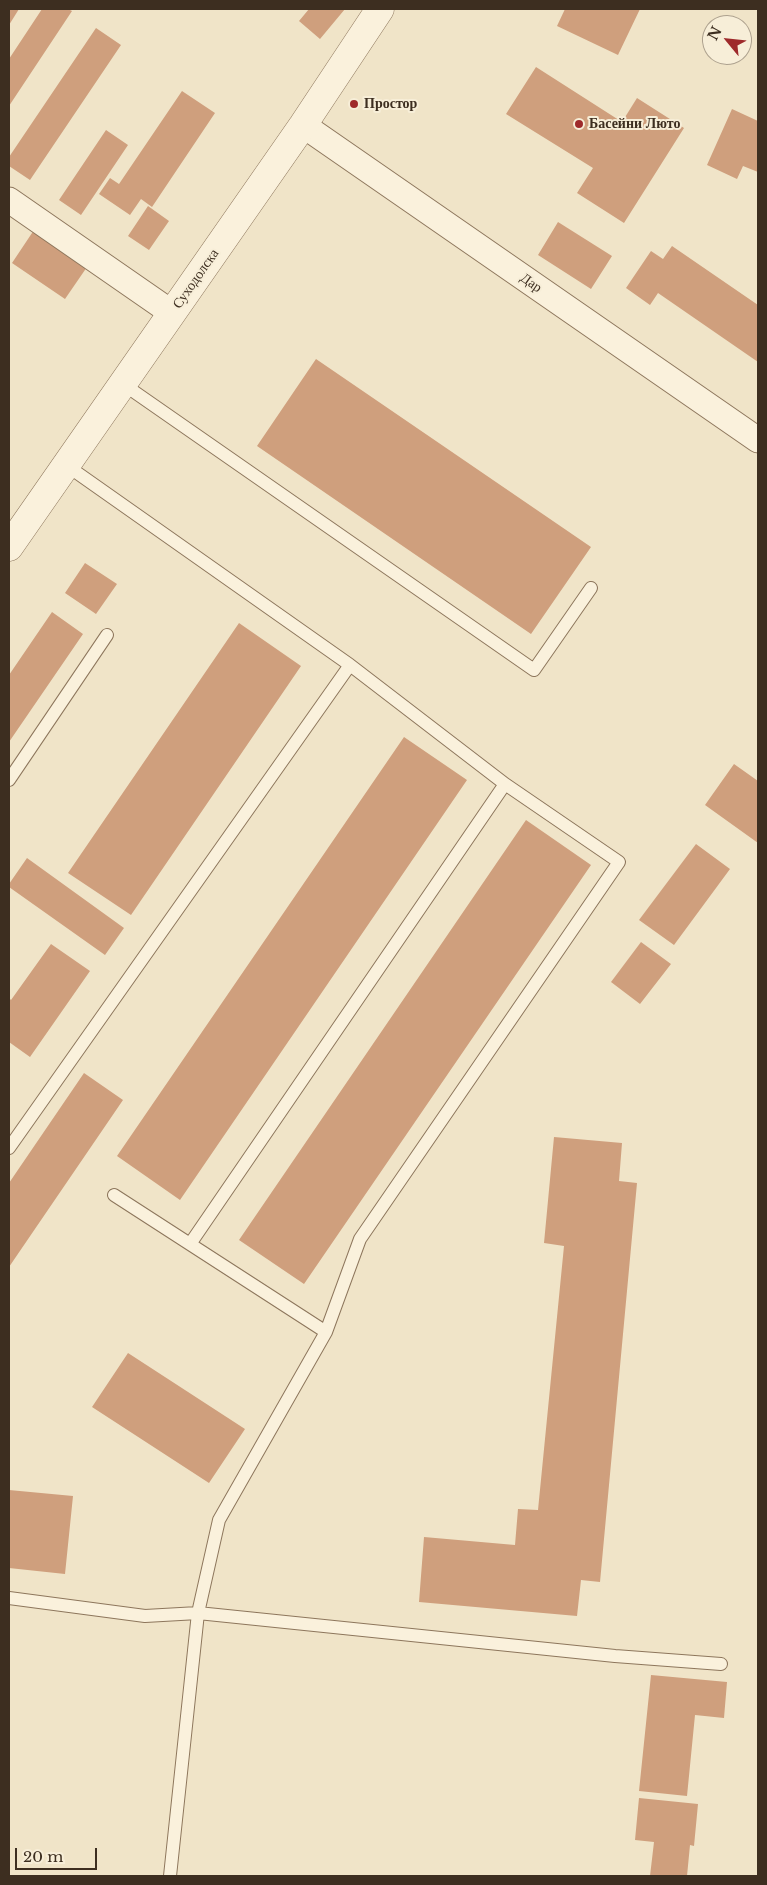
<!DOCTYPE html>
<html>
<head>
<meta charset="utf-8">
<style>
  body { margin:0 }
  #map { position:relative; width:767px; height:1885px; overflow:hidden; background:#f0e4c8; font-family:"Libre Baskerville",serif }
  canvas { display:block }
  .frame { position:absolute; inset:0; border:10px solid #3d2e20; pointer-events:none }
  .north { position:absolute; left:702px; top:15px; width:50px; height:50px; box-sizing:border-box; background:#f7eed8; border:1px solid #ada18e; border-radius:50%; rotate:298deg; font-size:14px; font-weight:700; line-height:20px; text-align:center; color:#3d2e20 }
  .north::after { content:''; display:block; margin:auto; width:18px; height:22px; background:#9e2a2b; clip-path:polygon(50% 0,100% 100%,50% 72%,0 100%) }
  .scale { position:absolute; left:15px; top:1848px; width:82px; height:22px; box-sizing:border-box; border:2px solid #3d2e20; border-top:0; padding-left:6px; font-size:15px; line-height:18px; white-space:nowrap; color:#3d2e20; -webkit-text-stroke:4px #f7eed8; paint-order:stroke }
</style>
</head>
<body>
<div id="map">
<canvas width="767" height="1885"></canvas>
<div class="frame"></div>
<div class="north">N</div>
<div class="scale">20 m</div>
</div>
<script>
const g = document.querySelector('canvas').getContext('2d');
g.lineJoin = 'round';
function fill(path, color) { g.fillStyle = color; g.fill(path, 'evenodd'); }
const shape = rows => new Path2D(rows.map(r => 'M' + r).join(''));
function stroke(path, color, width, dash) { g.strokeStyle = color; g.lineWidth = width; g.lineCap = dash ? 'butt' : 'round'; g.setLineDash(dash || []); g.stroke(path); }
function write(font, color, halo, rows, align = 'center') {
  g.font = font + ' "Libre Baskerville",serif'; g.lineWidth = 4; g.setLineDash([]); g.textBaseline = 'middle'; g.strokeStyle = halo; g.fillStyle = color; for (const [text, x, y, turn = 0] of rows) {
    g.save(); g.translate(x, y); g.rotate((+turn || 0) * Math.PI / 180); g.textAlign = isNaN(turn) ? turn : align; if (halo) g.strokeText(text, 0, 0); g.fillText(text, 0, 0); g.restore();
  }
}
const building = shape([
  [9,9,19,9,9,25],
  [42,9,68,9,72,11,9,106,9,59],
  [309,9,345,9,320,39,299,21],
  [565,9,640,9,618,55,557,26],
  [96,28,121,45,30,180,9,166,9,157],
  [536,67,622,122,637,98,684,128,624,223,577,193,593,168,506,114],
  [182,91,215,113,152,207,141,199,130,215,99,194,110,178,119,184],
  [732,109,758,121,758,172,743,166,737,179,707,165],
  [106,130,128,145,81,215,59,200],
  [148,206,169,221,149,250,128,236],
  [558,222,612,256,591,289,538,255],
  [34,230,87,267,65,299,12,263],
  [672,246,758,305,758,362,658,293,650,305,626,288,651,251,663,259],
  [316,359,591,547,531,634,257,446],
  [85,563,117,584,96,614,65,593],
  [52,612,83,634,9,742,9,675],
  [239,623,301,666,131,915,68,873],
  [404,737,467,780,180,1200,117,1156],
  [734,764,758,781,758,843,705,805],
  [526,820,591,865,304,1284,239,1240],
  [696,844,730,869,674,945,639,920],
  [27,858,124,928,105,955,9,887,9,884],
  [641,942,671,964,640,1004,611,982],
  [51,944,90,971,30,1057,9,1042,9,998,11,1000],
  [84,1073,123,1100,9,1267,9,1183],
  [554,1137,622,1143,619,1181,637,1183,600,1582,581,1580,577,1616,419,1602,424,1537,515,1545,518,1509,538,1510,564,1246,544,1243],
  [128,1353,245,1429,209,1483,92,1407],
  [9,1490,73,1496,65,1574,9,1568],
  [651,1675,727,1682,724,1718,695,1715,687,1796,639,1791],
  [639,1798,698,1804,694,1846,690,1845,687,1876,650,1876,654,1842,635,1840]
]);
const service = shape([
  [123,384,534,670,591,588],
  [66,465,350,665,505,784,619,862,360,1239,326,1332,219,1520,198,1613,170,1876],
  [9,780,107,635],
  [9,1148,350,665],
  [114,1195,326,1332],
  [190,1244,505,784],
  [9,1598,145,1616,198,1613,615,1656,721,1664]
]);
const minor = shape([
  [303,125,758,440],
  [9,200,172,313]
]);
const tertiary = shape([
  [9,547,303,125,380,9]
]);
const markers = [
  [354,104,5,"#9e2a2b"],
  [579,124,5,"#9e2a2b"]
];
const poiNames = [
  ["Простор",364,104],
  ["Басейни Люто",589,124]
];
const streetNames = [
  ["Суходолска",196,279,-55],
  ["Дар",531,283,35]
];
fill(building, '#cf9f7d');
stroke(service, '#8d765c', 14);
stroke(minor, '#8d765c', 27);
stroke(tertiary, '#8d765c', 29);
stroke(service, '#faf1dc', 12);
stroke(minor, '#faf1dc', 25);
stroke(tertiary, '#faf1dc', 28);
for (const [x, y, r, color] of markers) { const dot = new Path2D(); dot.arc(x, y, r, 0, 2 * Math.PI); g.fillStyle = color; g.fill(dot); stroke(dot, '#f7eed8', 2); }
write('bold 14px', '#3d2e20', '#f7eed8', poiNames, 'left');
write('14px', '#3d2e20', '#f7eed8', streetNames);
</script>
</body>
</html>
